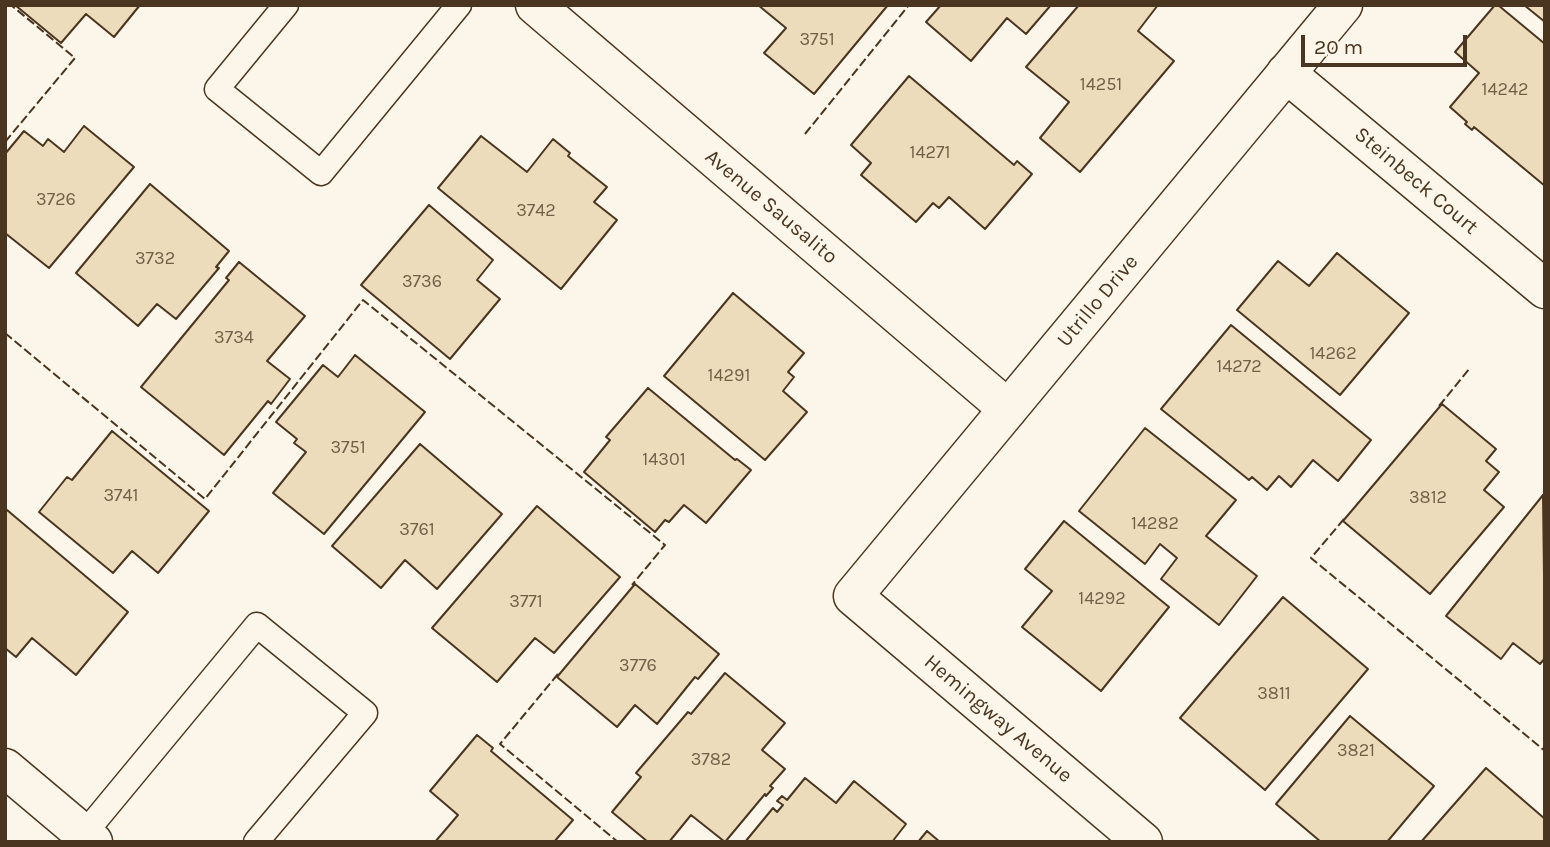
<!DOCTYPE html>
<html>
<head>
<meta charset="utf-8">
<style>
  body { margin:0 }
  #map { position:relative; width:1550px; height:847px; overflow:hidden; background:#fbf6e9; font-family:Karla,sans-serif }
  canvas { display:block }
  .frame { position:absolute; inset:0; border:7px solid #4a3520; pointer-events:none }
  .scale { position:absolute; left:1301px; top:35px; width:166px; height:32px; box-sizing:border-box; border:4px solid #4a3520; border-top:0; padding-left:9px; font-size:21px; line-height:24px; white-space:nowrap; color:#4a3520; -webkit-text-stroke:5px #fbf6e9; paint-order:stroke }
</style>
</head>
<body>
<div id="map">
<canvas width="1550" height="847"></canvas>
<div class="frame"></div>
<div class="scale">20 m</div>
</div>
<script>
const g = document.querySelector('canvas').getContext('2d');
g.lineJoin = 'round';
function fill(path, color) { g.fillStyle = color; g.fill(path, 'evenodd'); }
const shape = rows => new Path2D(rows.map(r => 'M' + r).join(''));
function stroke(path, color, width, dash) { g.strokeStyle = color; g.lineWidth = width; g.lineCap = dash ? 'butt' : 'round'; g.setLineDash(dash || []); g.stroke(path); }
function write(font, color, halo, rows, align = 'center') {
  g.font = font + ' Karla,sans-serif'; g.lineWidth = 5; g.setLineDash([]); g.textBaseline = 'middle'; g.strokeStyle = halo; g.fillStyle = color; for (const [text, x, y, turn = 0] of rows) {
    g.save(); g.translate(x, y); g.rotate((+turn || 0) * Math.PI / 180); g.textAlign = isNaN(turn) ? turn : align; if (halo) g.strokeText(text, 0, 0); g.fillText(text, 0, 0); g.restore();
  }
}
const building = shape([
  [15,5,140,5,114,37,86,14,61,43,15,5],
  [758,5,888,5,814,94,764,53,786,28,758,5],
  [941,5,1051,5,1026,34,1007,18,971,61,926,22,941,5],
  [1079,5,1158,5,1138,31,1174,61,1080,172,1040,138,1069,102,1026,67,1079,5],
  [1495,5,1498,5,1545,44,1545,186,1474,127,1472,130,1465,124,1467,122,1450,107,1479,73,1455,52,1495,5],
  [1524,5,1545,5,1545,22,1524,5],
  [909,76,1014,165,1017,161,1032,174,985,229,949,197,939,208,933,203,916,222,861,175,871,163,851,145,909,76],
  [84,126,134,167,49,268,5,233,5,154,24,131,43,146,48,139,64,152,84,126],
  [481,136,527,172,553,139,570,153,568,156,607,187,594,202,617,220,561,289,438,188,481,136],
  [150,184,229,251,216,267,219,268,176,319,157,304,138,326,76,273,150,184],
  [429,205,493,260,477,280,500,299,450,359,361,285,429,205],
  [1337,253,1409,313,1340,395,1237,310,1278,261,1309,286,1337,253],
  [239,262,305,316,267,361,290,379,271,404,268,401,224,455,141,387,229,280,226,278,239,262],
  [733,293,804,353,788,372,794,377,783,391,807,412,765,460,664,376,733,293],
  [1231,325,1371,440,1338,481,1313,460,1291,487,1279,476,1267,490,1252,477,1249,480,1161,409,1231,325],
  [355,355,425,412,324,534,273,493,306,452,294,443,297,439,276,422,323,365,338,377,355,355],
  [648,388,735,460,737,459,751,470,706,523,684,505,669,522,665,520,655,532,584,472,610,440,606,437,648,388],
  [1442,404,1496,449,1486,461,1499,472,1484,490,1504,507,1430,594,1343,521,1442,404],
  [1145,428,1236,500,1206,536,1257,576,1219,625,1161,579,1177,558,1160,544,1145,564,1079,511,1145,428],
  [112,431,209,511,158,573,132,551,113,573,39,512,67,477,72,480,112,431],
  [420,444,502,514,437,589,405,560,381,588,332,546,420,444],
  [1543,495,1545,658,1540,664,1513,643,1501,659,1446,616,1543,495],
  [537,506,620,577,554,653,535,638,497,682,432,628,537,506],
  [7,510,128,612,76,675,32,638,16,657,5,648,5,513,7,510],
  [1064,521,1169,607,1101,691,1022,627,1052,591,1025,569,1064,521],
  [635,584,719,654,698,679,695,677,657,724,635,705,617,727,557,677,635,584],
  [1283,597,1368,669,1265,790,1180,718,1283,597],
  [725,673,785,723,762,750,785,769,770,786,773,788,766,796,765,794,725,842,691,815,669,842,648,842,612,812,641,777,636,773,688,712,691,714,725,673],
  [1350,716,1434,786,1387,842,1321,842,1276,804,1350,716],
  [477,735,493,748,491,751,573,820,554,842,435,842,458,815,430,791,477,735],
  [1486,768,1545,819,1545,842,1421,842,1486,768],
  [805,778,836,803,854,781,906,824,892,842,745,842,773,808,777,812,783,805,777,801,782,796,787,800,805,778],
  [927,831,940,842,918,842,927,831]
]);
const service = shape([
  [286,5,217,89,321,173,459,5],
  [84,834,257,625,365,713,256,842]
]);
const minor = shape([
  [535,5,1008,409],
  [1286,73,1545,289],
  [5,768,93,842]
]);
const tertiary = shape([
  [1143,842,853,596,1343,5]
]);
const fence = shape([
  [805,134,909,5],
  [5,142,75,58,11,5],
  [5,333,205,499,363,300,665,545,632,585],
  [1439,406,1470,368],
  [1344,519,1311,558,1545,751],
  [558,674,500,744,618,842]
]);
const numberNames = [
  ["3751",817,40],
  ["14251",1101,85],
  ["14242",1505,90],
  ["14271",930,153],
  ["3726",56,200],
  ["3742",536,211],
  ["3732",155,259],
  ["3736",422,282],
  ["3734",234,338],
  ["14262",1333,354],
  ["14272",1239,367],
  ["14291",729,376],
  ["3751",348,448],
  ["14301",664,460],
  ["3741",121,496],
  ["3812",1428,498],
  ["14282",1155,524],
  ["3761",417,530],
  ["14292",1102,599],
  ["3771",526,602],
  ["3776",638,666],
  ["3811",1274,694],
  ["3821",1356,751],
  ["3782",711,760]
];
const streetNames = [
  ["Steinbeck Court",1416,181,40],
  ["Avenue Sausalito",771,207,40],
  ["Utrillo Drive",1098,301,-50],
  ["Hemingway Avenue",998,719,40]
];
fill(building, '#ecdcbc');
stroke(building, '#4a3520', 2);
stroke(service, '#4a3520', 27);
stroke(minor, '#4a3520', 41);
stroke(tertiary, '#4a3520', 41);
stroke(service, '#fbf6e9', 24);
stroke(minor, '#fbf6e9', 38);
stroke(tertiary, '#fbf6e9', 38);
stroke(fence, '#4a3520', 2, [9, 3.5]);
write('18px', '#725f47', null, numberNames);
write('21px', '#4a3520', '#fbf6e9', streetNames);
</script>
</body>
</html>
